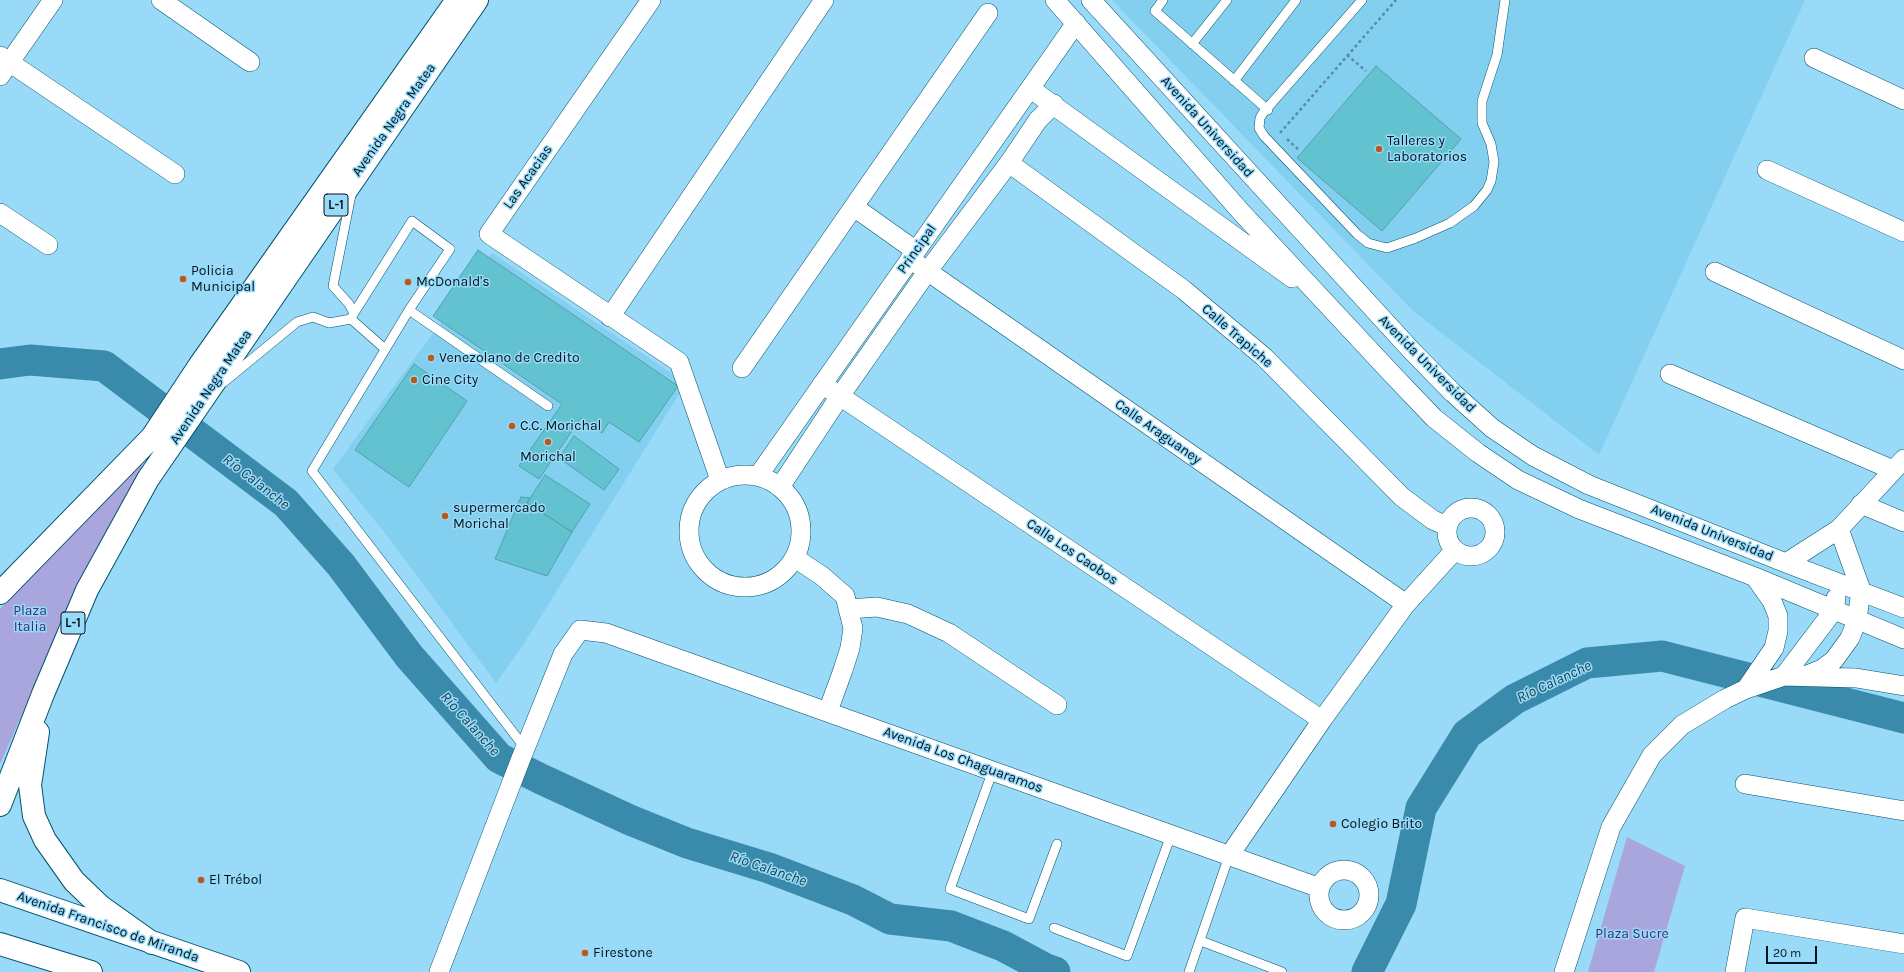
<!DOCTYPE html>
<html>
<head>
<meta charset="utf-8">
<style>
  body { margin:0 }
  #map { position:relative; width:1904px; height:972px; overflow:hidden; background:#98daf8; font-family:Karla,sans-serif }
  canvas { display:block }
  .scale { position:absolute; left:1766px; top:946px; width:51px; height:18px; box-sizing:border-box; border:2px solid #00151f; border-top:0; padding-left:5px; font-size:12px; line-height:14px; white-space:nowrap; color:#00151f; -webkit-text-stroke:3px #98daf8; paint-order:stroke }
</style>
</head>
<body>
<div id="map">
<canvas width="1904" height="972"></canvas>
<div class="scale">20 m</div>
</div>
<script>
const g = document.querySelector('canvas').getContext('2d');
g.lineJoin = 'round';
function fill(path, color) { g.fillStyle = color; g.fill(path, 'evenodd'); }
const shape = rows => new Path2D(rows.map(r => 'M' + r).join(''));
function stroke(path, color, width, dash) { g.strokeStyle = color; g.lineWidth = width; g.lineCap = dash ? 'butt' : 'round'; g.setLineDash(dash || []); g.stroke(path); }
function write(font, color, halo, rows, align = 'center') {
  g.font = font + ' Karla,sans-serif'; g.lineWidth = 3; g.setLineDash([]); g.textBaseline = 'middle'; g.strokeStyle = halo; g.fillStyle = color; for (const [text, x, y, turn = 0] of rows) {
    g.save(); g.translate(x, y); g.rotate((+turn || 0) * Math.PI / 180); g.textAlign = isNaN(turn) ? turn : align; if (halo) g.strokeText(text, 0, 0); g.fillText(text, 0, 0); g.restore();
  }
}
const built = shape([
  [1112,0,1805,0,1599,455,1412,310],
  [492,253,686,383,523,645,496,683,392,542,333,469]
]);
const green = shape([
  [142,463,141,485,68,605,30,697,0,764,0,609,118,479],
  [1627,837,1685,866,1654,972,1588,972]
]);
const river = shape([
  [0,364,30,360,104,366,286,503,341,565,409,656,499,758,541,779,630,820,687,843,769,868,853,900,890,919,951,926,1003,946,1046,969,1055,972],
  [1367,972,1401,904,1421,808,1467,734,1515,699,1587,663,1662,656,1904,718]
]);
const building = shape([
  [1376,66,1461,139,1382,231,1297,158,1376,66],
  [478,250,678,386,639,442,609,422,602,433,581,418,539,479,519,466,562,404,433,316,478,250],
  [414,364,467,401,409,487,355,450,414,364],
  [574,436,619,469,604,490,559,458,574,436],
  [545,475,590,504,572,532,527,503,545,475],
  [521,497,530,498,527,503,572,532,547,576,495,559,521,497]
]);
const path = shape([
  [1347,55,1366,71],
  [1280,133,1396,0],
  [1287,139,1299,150]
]);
const service = shape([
  [1163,0,1155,11,1268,110],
  [1362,0,1263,113,1260,118,1259,128,1264,136,1357,234,1368,243,1387,248,1416,238,1450,223,1474,206,1487,190,1491,181,1494,162,1491,144,1482,123,1482,101,1497,55,1505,0],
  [1192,44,1227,0],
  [1234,81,1296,0],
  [351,195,333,286,349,304,354,313,351,319,385,349],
  [409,310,548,406],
  [354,313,412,221,450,249,409,310,312,471,525,748],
  [224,382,297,322,313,317,329,323,351,319],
  [993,770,950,889,1029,919,1057,844],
  [1054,928,1127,956,1171,835],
  [1201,941,1282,972],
  [1189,972,1229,856]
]);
const minor = shape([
  [161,0,250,62],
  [651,0,489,234,679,362,720,480],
  [1055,0,1242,213,1391,373,1434,418,1478,453,1518,480,1579,509,1755,577,1904,639],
  [1091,0,1411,350,1453,393,1492,428,1533,456,1589,485,1786,563,1904,608],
  [0,56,175,174],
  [1814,58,1904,100],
  [0,76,53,0],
  [1031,89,1292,278],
  [1009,163,1184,290,1264,357,1402,497,1433,520,1447,526],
  [1767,170,1904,232],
  [854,207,916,251],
  [0,213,48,245],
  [910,259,1406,604],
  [1715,272,1904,360],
  [610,317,824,0],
  [742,368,988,13],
  [1670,374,1893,470],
  [822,384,1322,720],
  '689 531a56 56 0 1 1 112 0a56 56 0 1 1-112 0Z',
  [758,476,1076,23],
  [780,487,840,396,927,272,1009,163,1038,120,1054,104],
  [1861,504,1904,522],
  '1447 532a24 24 0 1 1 48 0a24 24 0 1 1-48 0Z',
  [795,558,822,576,845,596,853,628,850,648,843,670,828,711],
  [1786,563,1839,529,1904,459],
  [848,609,877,607,908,614,949,633,1057,705],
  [1807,675,1822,669,1834,660,1850,638,1857,620,1861,590,1839,529],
  [1784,676,1834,610,1836,598],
  [1746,689,1774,648,1778,631,1778,616,1772,601,1755,577],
  [1745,784,1904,811],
  [1229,856,1322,720,1406,604,1455,550],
  '1319 895a25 25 0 1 1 50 0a25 25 0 1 1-50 0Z',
  [439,972,520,761,563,654,580,630,606,633,1320,888],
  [1564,972,1611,827,1652,755,1682,725,1725,699,1746,689,1784,676,1856,678,1904,686],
  [1735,972,1745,918,1904,944]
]);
const primary = shape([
  [0,593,152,437,199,366,457,0],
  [38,732,30,785,34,816,45,840,74,881,100,906,152,943],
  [0,805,43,694,87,590,148,479,477,0],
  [0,890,239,972],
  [0,944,91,972]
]);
const markers = [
  [1379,149,4,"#bb591d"],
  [183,279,4,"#bb591d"],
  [408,282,4,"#bb591d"],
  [431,358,4,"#bb591d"],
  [414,380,4,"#bb591d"],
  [512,426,4,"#bb591d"],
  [548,442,4,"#bb591d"],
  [445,516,4,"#bb591d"],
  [1333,824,4,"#bb591d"],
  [201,880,4,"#bb591d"],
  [585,953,4,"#bb591d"]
];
const shields = [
  [336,205,24],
  [73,623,24]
];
const shieldNames = [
  ["L-1",336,205],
  ["L-1",73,623]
];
const streetNames = [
  ["Avenida Negra Matea",394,120,-55],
  ["Avenida Universidad",1207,127,48],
  ["Las Acacias",528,177,-55],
  ["Principal",917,249,-55],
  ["Calle Trapiche",1237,336,41],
  ["Avenida Universidad",1427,364,45],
  ["Avenida Negra Matea",211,387,-56],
  ["Calle Araguaney",1158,432,35],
  ["Avenida Universidad",1712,533,22],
  ["Calle Los Caobos",1072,552,34],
  ["Avenida Los Chaguaramos",963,760,20],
  ["Avenida Francisco de Miranda",108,927,19]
];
const poiNames = [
  ["Talleres y",1387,141],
  ["Laboratorios",1387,157],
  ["Policia",191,271],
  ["Municipal",191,287],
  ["McDonald's",416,282],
  ["Venezolano de Credito",439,358],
  ["Cine City",422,380],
  ["C.C. Morichal",520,426],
  ["Morichal",548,457,"center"],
  ["supermercado",453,508],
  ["Morichal",453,524],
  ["Colegio Brito",1341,824],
  ["El Trébol",209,880],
  ["Firestone",593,953]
];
const parkNames = [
  ["Plaza",30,611],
  ["Italia",30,627],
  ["Plaza Sucre",1632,934]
];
const waterNames = [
  ["Río Calanche",256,482,38],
  ["Río Calanche",1554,682,-25],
  ["Río Calanche",470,724,48],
  ["Río Calanche",768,869,19]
];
fill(built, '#83cff0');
fill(green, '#a9a6dd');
stroke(river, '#3a8bab', 31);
fill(building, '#63c2d0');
stroke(building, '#53a1ac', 1);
stroke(service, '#01526b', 10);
stroke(minor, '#01526b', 20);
stroke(primary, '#01526b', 24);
stroke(path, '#5b8ba1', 2.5, [3, 3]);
stroke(service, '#fff', 9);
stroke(minor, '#fff', 19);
stroke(primary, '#fff', 22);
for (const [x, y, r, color] of markers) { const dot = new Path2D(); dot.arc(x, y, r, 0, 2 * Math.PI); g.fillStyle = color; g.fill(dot); stroke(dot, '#98daf8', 1.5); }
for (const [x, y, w] of shields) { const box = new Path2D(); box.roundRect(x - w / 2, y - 11, w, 22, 3); g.fillStyle = '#98daf8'; g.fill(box); stroke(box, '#00151f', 1); }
write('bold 13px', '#00151f', null, shieldNames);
write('14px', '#00151f', '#98daf8', streetNames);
write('14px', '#00151f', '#98daf8', poiNames, 'left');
write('14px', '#3b2d77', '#98daf8', parkNames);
write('italic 15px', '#193e4c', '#98daf8', waterNames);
</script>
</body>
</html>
